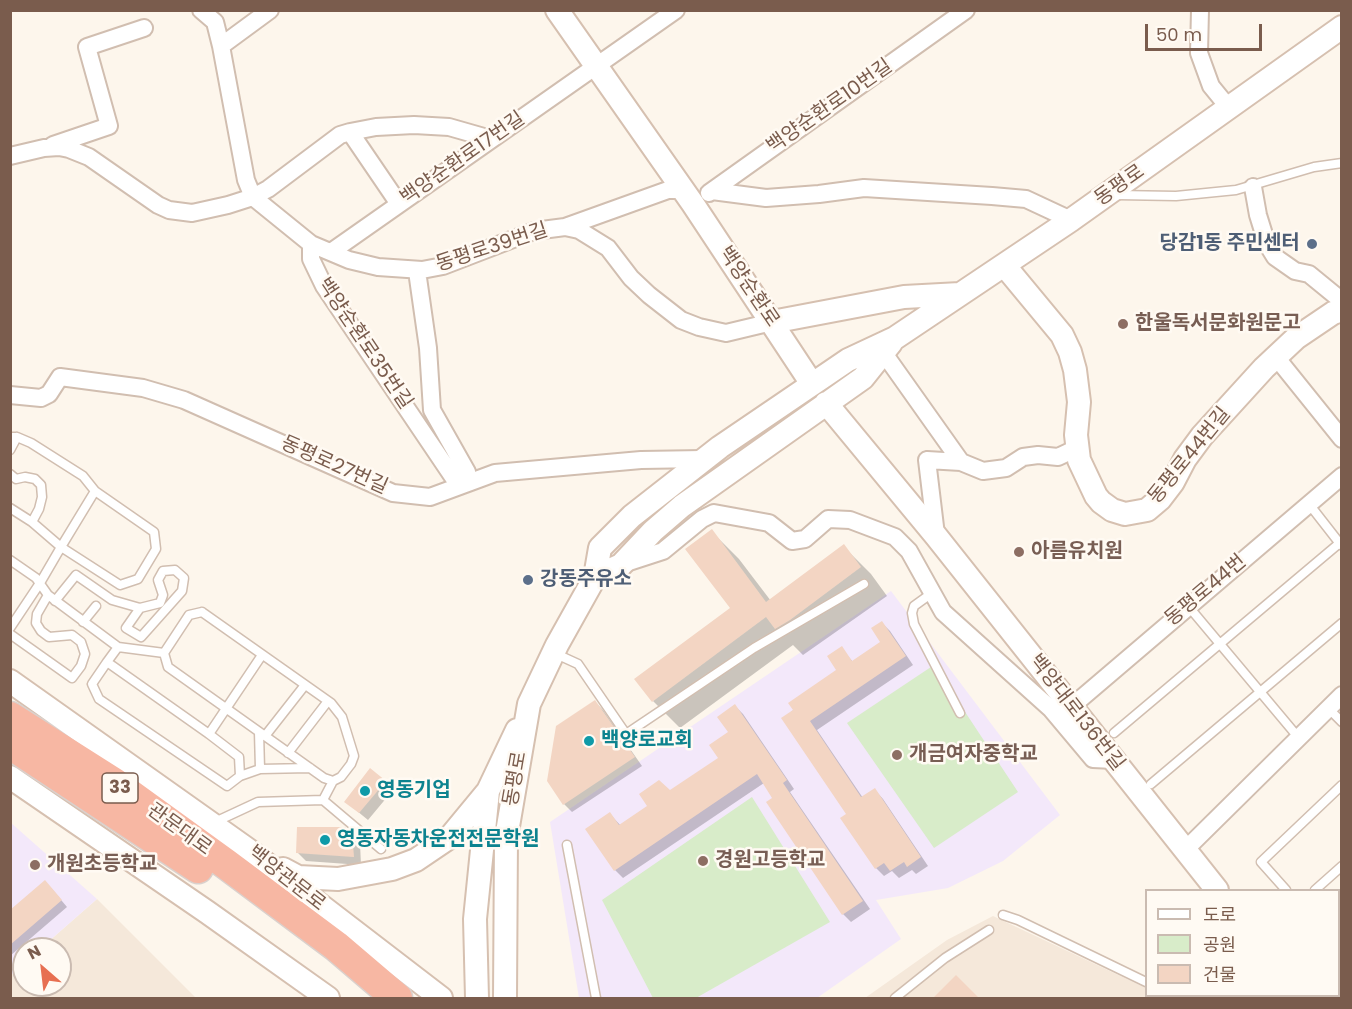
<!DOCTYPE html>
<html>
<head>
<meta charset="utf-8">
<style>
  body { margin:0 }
  #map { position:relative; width:1352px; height:1009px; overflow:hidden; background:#fdf6ec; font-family:Poppins,"Noto Sans KR",sans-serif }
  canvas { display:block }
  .frame { position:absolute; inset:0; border:12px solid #7a5c4d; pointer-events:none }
  .legend { position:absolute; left:1145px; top:889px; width:195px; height:108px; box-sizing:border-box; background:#fffaf3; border:2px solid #cabbb1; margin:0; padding:8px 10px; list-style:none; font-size:18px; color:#7a5c4d }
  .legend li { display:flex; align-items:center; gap:12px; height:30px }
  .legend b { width:30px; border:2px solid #cabbb1 }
  .north { position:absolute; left:12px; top:937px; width:60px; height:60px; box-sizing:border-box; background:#fffaf3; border:2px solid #cabbb1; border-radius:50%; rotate:332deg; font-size:16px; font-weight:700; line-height:24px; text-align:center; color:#7a5c4d }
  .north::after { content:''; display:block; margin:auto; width:21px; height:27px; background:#e76f51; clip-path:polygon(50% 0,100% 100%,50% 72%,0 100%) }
  .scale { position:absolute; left:1145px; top:24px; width:117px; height:27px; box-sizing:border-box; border:3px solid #7a5c4d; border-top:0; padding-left:8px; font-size:18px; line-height:21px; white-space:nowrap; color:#7a5c4d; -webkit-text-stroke:4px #fffaf3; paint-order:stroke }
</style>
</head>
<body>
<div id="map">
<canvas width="1352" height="1009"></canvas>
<div class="frame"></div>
<ul class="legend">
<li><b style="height:8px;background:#fff"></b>도로</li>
<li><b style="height:16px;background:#d8ecc9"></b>공원</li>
<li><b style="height:16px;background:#f3d5c3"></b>건물</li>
</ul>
<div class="north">N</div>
<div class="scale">50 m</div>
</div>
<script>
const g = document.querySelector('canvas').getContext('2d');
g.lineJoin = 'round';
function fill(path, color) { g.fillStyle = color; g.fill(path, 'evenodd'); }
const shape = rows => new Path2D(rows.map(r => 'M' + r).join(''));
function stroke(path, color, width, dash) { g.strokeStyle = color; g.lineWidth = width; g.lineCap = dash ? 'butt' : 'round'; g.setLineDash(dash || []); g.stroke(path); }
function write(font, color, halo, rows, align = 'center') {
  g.font = font + ' Poppins,"Noto Sans KR",sans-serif'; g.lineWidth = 5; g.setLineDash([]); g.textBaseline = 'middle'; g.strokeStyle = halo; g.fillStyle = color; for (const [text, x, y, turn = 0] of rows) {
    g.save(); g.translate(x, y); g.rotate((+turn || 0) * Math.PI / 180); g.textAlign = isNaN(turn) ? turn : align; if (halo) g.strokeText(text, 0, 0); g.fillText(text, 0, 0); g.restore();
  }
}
const residential = shape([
  [97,899,196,998,11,998,10,975,24,963,24,985,60,985,60,949,40,949],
  [993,916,1146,988,1146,996,1163,996,1170,998,865,998,947,940]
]);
const education = shape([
  [891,591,1060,815,1003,861,948,888,876,900,901,939,817,998,579,998,550,822],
  [10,822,97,899,40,949,24,949,24,963,11,975]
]);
const green = shape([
  [934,665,1018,792,934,848,847,723],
  [752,797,830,922,696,998,653,998,602,900]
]);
const shadow = shape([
  [711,531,739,559,771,601,843,546,871,574,887,596,803,655,793,645,680,728,653,701,732,608],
  [882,623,890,631,913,665,817,730,863,798,875,790,883,799,928,866,916,874,912,870,899,878,892,871,884,876,876,868,848,814,783,719,838,671,841,648,853,662,882,643],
  [595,702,603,710,642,766,572,812,564,804],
  [735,706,743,714,794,789,790,792,870,909,851,922,843,914,764,783,623,878,615,870,610,814,621,826,720,758,730,733],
  [385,782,393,790,368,820,346,802],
  [351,834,360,843,361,865,306,861,298,853],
  [51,888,67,907,10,956,10,912]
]);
const building = shape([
  [712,529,766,602,844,544,861,567,790,620,775,629,766,617,652,702,634,679,730,608,685,549],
  [882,621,906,656,810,721,861,797,875,788,921,857,907,867,904,862,890,871,884,863,875,869,840,818,846,814,781,718,793,710,788,703,836,670,827,656,842,646,852,661,880,642,871,628],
  [595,700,635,757,563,805,547,781,556,726],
  [735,704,787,780,783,783,863,901,842,915,766,802,772,798,757,774,614,871,585,829,610,812,619,825,647,806,639,794,659,780,670,790,718,758,709,745,728,732,717,717],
  [370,768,386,781,359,813,344,802],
  [297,827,345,827,352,833,354,857,296,853],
  [45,880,62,900,10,945,10,910],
  [956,975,980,999,932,999]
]);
const lane = shape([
  [1117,195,1176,196,1236,190,1314,167,1342,163],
  [10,437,17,437,31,443,83,476,95,491],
  [10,450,17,437],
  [10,474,16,479,25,477,35,479,41,485,42,497,39,509,32,522,10,508],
  [1309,504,1341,545],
  [10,560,36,578,48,595,118,647],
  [932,593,914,606,912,613,914,624,960,713],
  [55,601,76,575,112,600,140,608,126,628,141,637,182,591,184,578,175,570,163,571,158,580,163,595,160,603,140,608],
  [1189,607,1298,737],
  [202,612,331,703,342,717,354,756,351,764,341,777,333,781,324,778,168,667,164,653,189,615,202,612],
  [83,622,96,606],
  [10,628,40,583,61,547,95,491,154,532,156,549,138,579,120,585,61,547,32,522],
  [10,634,72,678,81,666,85,654,81,642,72,635,49,637,41,631,36,623,37,614,48,595],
  [554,653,578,664,626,734,754,648,864,584],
  [107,662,118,647,164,653],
  [1328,708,1342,722],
  [1114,733,1342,541],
  [209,734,107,662,92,684,99,699,227,786,240,776,239,757,209,734,262,655],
  [265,736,305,685],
  [288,753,328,701],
  [260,769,310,768],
  [240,776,260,769,259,732],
  [1151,784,1342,623],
  [323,800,381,849],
  [215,822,258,802,323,800,333,781],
  [567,845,596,998],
  [1286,890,1261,862,1342,785],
  [1315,890,1342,866],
  [1003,915,1018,920,1146,982],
  [1175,996,1181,998],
  [895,998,945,958,989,930]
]);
const street = shape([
  [201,10,215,22,221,46,246,180,253,197,311,244,349,260,378,267,422,270,443,266,534,231,565,227,579,230,608,248,631,278,649,295,681,320,699,327,726,333,772,322],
  [1200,10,1199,53,1211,86,1229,108],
  [221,46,270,10],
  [350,132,399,204],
  [53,145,109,126,87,47,144,28],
  [10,156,44,148,59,147,69,149,89,157,158,205,169,210,192,213,228,205,253,197,268,189,340,135,350,132,376,127,414,125,449,127,491,139],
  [1253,187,1258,215,1267,244,1275,257,1295,271,1309,274,1342,301],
  [712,191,766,198,819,194,864,188,992,196,1026,199,1071,220],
  [709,193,966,10],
  [565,227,668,190,683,190],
  [311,244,311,259,324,286,459,486,467,472,432,410,428,348,417,271],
  [331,252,676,10],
  [883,352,961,462],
  [1276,357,1342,439],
  [10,395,41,398,49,394,60,377,143,388,184,400,393,493,430,497,495,473,641,460,703,459],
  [936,535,927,460,961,462,983,471,1006,468,1023,457,1038,455,1058,457,1077,448],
  [623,564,663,551,702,519,714,513,769,523,792,541,805,539,828,519,850,520,895,537,909,551,943,612,1051,709,1093,759,1114,760],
  [1071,707,1342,476],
  [1185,850,1342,695]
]);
const secondary = shape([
  [557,10,693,204,812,384],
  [1004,265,1062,335,1070,352,1075,370,1079,402,1076,435,1079,460,1096,496,1101,502,1112,510,1125,514,1147,510,1160,499,1173,482,1185,459,1202,436,1264,368,1296,338,1333,313,1342,310],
  [772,322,904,297,960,294],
  [826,403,936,536,1217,890],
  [595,577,621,565,653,531,682,506,863,378,891,343],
  [10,681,247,849,441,998],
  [10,777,207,912,328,998],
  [283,869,298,877,338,879,392,869,416,860,450,837,488,791,517,730],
  [1338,959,1342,956],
  [1299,996,1302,998],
  [477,998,475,919,488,791],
  [505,998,506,838,529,704,557,645,595,577,600,548,632,516,720,447,848,360,895,338,1071,220,1342,27]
]);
const highway = shape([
  [10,717,114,783,226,864,336,946,397,998],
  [10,744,198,868]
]);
const markers = [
  [1312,244,6,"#5c6f8a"],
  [1123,324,6,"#8d6e63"],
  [1019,552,6,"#8d6e63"],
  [528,580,6,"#5c6f8a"],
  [589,741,6,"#0f9aa8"],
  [897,755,6,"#8d6e63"],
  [365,791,6,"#0f9aa8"],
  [325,840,6,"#0f9aa8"],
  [703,861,6,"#8d6e63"],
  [35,865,6,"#8d6e63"]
];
const shields = [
  [120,788,36]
];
const shieldNames = [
  ["33",120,788]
];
const streetNames = [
  ["백양순환로10번길",830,107,-35],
  ["백양순환로17번길",463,159,-35],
  ["동평로",1120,186,-35],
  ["동평로39번길",492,248,-18],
  ["백양순환로",748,287,56],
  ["백양순환로35번길",364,344,56],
  ["동평로44번길",1190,456,-51],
  ["동평로27번길",334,466,24],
  ["동평로44번",1206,591,-40],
  ["백양대로136번길",1076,713,52],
  ["동평로",516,779,-80],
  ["관문대로",179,830,36],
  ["백양관문로",286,879,38]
];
const serviceNames = [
  ["당감1동 주민센터",1300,244],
  ["강동주유소",540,580,"left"]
];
const educationNames = [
  ["한울독서문화원문고",1135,324],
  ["아름유치원",1031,552],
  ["개금여자중학교",909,755],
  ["경원고등학교",715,861],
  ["개원초등학교",47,865]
];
const cultureNames = [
  ["백양로교회",601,741],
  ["영동기업",377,791],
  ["영동자동차운전전문학원",337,840]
];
fill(residential, '#f5e8da');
fill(education, '#f3e8fa');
fill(green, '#d8ecc9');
fill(shadow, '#0003');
fill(building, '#f3d5c3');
stroke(lane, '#d1beb0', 11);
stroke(street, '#d1beb0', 20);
stroke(secondary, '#d6c0b0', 26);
stroke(highway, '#dad1cd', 33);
stroke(lane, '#fff', 8);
stroke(street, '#fff', 16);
stroke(secondary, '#fff', 22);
stroke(highway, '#f7b7a3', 30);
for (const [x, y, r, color] of markers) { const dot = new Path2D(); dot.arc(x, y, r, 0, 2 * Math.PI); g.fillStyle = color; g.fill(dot); stroke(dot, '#fffaf3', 2); }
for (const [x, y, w] of shields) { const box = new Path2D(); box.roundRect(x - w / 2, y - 15, w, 30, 4.5); g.fillStyle = '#fffaf3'; g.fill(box); stroke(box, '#7a5c4d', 1.5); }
write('bold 18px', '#7a5c4d', null, shieldNames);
write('20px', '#7a5c4d', '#fffaf3', streetNames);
write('bold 20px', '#4e5e75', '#fffaf3', serviceNames, 'right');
write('bold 20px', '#785e54', '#fffaf3', educationNames, 'left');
write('bold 20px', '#0d838f', '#fffaf3', cultureNames, 'left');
</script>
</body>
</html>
